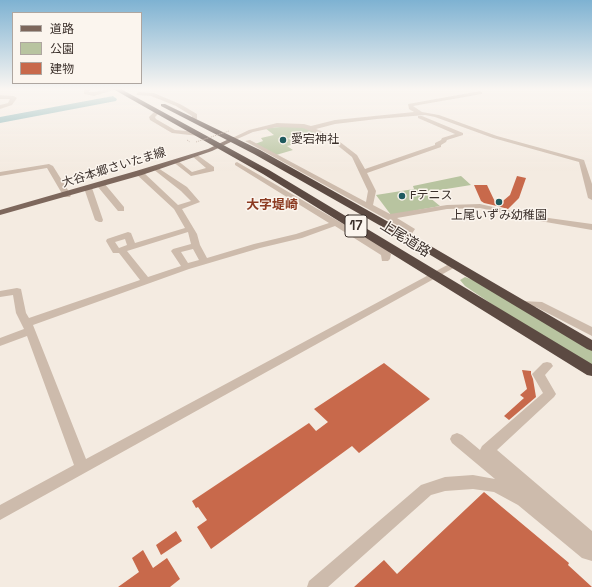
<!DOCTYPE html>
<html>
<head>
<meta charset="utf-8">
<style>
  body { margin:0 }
  #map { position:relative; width:592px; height:587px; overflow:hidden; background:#f4ebe1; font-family:"Space Grotesk","Noto Sans JP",sans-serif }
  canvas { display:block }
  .legend { position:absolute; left:12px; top:12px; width:130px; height:72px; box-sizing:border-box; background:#fbf5ee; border:1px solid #aea6a0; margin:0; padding:5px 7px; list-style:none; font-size:12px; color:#3b302b }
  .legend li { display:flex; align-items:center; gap:8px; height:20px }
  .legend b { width:20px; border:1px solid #aea6a0 }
</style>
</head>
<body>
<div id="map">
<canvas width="592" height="587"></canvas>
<ul class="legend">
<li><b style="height:5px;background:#7d675c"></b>道路</li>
<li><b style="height:11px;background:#b8c4a0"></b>公園</li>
<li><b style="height:11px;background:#c8694b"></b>建物</li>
</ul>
</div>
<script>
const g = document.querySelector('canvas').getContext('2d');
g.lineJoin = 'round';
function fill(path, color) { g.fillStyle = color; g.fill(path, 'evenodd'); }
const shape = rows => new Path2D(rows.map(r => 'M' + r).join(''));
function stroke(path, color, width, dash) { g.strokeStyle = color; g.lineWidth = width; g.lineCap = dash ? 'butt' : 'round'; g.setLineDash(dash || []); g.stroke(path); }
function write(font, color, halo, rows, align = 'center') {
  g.font = font + ' "Space Grotesk","Noto Sans JP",sans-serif'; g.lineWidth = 3; g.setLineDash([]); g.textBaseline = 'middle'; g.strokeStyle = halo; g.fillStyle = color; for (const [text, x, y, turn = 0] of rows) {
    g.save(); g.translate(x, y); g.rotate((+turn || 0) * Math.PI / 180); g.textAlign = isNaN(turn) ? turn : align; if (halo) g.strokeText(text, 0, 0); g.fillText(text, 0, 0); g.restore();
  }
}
const green = shape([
  [296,126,311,129,325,135,307,139,301,135,288,138,295,144,287,146,293,150,276,155,255,144,263,141,261,138,274,135,265,128],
  [461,176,471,185,440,190,425,191,429,197,440,206,391,215,376,195,414,189,413,186],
  [465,277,476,281,592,350,592,366,526,327,465,286,460,280]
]);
const river = shape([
  [113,96,117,99,116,101,0,123,0,117,113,96]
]);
const building = shape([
  [517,176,526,178,519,198,508,209,497,206,510,195],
  [474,185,487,185,497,206,484,203,481,201],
  [384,363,430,399,359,453,352,446,211,549,197,527,207,520,198,507,196,508,192,501,309,423,316,431,328,422,314,409],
  [522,370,531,371,531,374,533,379,536,397,509,420,504,416,524,398,520,395,527,389],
  [484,492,569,563,568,565,592,587,354,587,384,560,397,574],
  [176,531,182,541,161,555,156,545],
  [143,550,153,568,167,558,180,579,170,587,118,587,139,572,132,558]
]);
const path = shape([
  [187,140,190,142]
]);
const minor = shape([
  [84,89,90,89,89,92,94,92,108,89,118,89,94,96,84,94,84,89],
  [480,91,482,92,482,94,413,106,422,112,439,115,497,136,584,160,592,184,592,200,588,198,579,162,493,138,435,117,425,115,377,119,335,124,316,129,331,135,357,155,365,169,435,145,435,143,441,140,442,138,455,134,418,118,418,116,422,116,463,133,463,135,447,140,446,142,441,145,441,147,367,173,376,191,373,205,390,214,447,205,480,204,534,216,592,224,592,230,534,220,480,208,447,209,397,218,415,229,409,238,403,238,402,236,406,230,245,141,250,140,366,202,368,191,352,157,327,137,303,128,277,127,253,132,235,140,230,139,249,130,277,123,304,124,311,126,335,120,414,112,409,109,408,104,480,91],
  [139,92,154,93,180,104,197,114,197,119,192,120,192,116,176,106,151,96,137,95,136,94,139,92],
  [0,95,14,96,17,98,12,105,0,109,0,105,8,103,10,99,0,99,0,95],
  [156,110,161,111,155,117,156,119,175,130,199,132,202,134,199,136,172,133,150,120,149,117,156,110],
  [192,154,196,154,214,167,214,171,191,176,172,161,177,160,192,172,206,168,192,156,192,154],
  [237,162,376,243,389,252,391,254,390,259,388,261,382,261,381,255,335,226,302,238,260,248,189,269,33,325,86,459,451,263,454,262,459,265,0,520,0,505,74,465,27,336,0,346,0,338,24,329,16,313,13,295,0,297,0,291,17,288,21,289,26,313,29,318,140,280,119,253,113,253,106,241,107,239,128,232,131,233,135,243,185,228,174,209,135,173,136,171,142,171,178,205,191,201,181,191,153,169,153,167,155,166,187,187,200,202,182,209,197,234,200,245,207,258,254,244,296,234,329,223,235,165,235,163,237,162],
  [188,232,191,244,173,249,171,251,181,266,148,277,127,251,188,232],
  [125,239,127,245,119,248,115,242,125,239],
  [193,249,199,260,188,263,181,252,193,249],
  [49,164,53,166,71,195,70,197,64,197,47,168,0,176,0,172,49,164],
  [98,183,104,183,124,207,124,211,118,211,98,187,98,183],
  [85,186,88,186,92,188,103,220,102,222,99,222,95,220,84,188,85,186],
  [521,301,542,302,592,327,592,336,536,307,517,306,516,304,517,302,521,301],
  [547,362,551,363,553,366,545,375,556,394,554,397,497,450,592,531,592,561,582,558,518,505,494,492,473,489,445,491,431,495,328,587,307,587,309,581,421,485,445,477,473,475,495,479,452,443,450,439,452,435,457,433,462,435,480,450,482,446,543,393,532,374,543,363,547,362]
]);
const major = shape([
  [233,137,236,139,235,140,212,151,142,175,0,215,0,210,136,171,208,149,233,137]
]);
const highway = shape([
  [113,89,121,89,269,170,592,364,592,376,587,375,263,174,113,89],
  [161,104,165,104,260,150,410,234,592,340,592,351,587,349,402,238,254,154,161,106,161,104]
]);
const pathBridge = shape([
  [196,142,229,131]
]);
const markers = [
  [283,140,4,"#1f5a5e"],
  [402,196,4,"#1f5a5e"],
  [499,202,4,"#1f5a5e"]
];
const farPoinames = [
  ["愛宕神社",291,140],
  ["Fテニス",410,196],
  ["上尾いずみ幼稚園",499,216,"center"]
];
const farStreetnames = [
  ["大谷本郷さいたま線",114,168,-17]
];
const farQuarternames = [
  ["大字堤崎",272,205]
];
const shields = [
  [356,226,22]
];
const shieldNames = [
  ["17",356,226]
];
const streetNames = [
  ["上尾道路",405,239,32]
];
fill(green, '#b8c4a0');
fill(river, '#7fb0b2');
fill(building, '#c8694b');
stroke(path, '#b9a596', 1, [1, 1]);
fill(minor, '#cdbbac');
fill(major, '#7d675c');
fill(highway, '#5c4a42');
stroke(pathBridge, '#b9a596', 1, [1, 1]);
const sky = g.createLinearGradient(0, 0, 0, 171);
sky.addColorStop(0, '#7eb2d2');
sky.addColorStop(0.52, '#faf6f2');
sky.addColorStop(1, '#faf6f200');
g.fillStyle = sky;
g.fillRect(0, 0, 592, 171);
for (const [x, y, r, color] of markers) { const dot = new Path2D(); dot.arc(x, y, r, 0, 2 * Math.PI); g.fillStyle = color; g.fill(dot); stroke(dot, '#fbf5ee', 1.5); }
write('12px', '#3b302b', '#fbf5ee', farPoinames, 'left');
write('12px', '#3b302b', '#fbf5ee', farStreetnames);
write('bold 13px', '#8c3b22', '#fbf5ee', farQuarternames);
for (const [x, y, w] of shields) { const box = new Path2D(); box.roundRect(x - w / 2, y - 11, w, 22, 3); g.fillStyle = '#fbf5ee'; g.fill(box); stroke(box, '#3b302b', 1); }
write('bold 13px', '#3b302b', null, shieldNames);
write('14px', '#3b302b', '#fbf5ee', streetNames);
</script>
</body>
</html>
